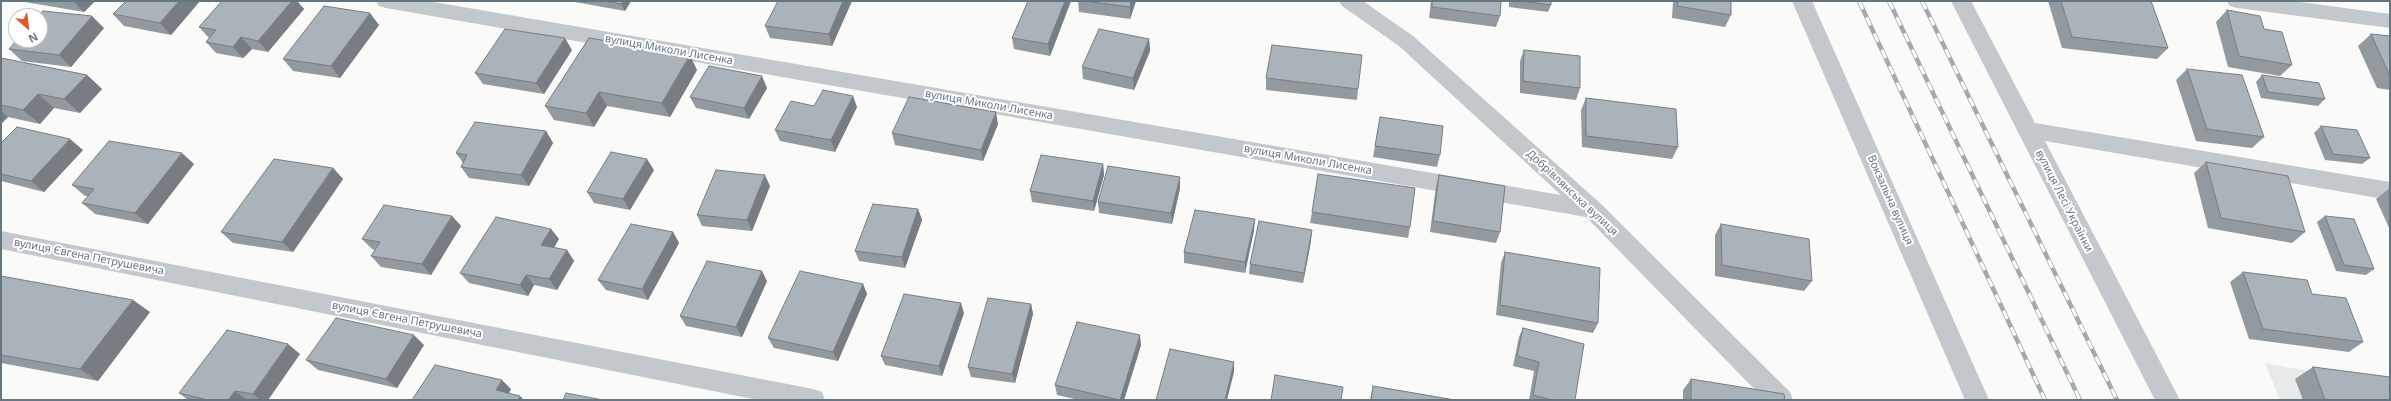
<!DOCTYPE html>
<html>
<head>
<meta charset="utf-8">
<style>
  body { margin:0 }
  #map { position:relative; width:2391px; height:401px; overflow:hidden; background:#fafaf8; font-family:"Noto Sans",sans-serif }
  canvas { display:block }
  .frame { position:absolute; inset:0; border:2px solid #657683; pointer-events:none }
  .north { position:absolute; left:8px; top:8px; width:40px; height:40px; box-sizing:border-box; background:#fff; border:1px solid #c1c8cd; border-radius:50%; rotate:152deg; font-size:11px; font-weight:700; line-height:16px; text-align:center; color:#657683 }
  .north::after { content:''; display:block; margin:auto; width:14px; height:18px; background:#e4572e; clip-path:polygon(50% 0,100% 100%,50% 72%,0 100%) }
</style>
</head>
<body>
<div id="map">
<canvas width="2391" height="401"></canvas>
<div class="frame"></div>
<div class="north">N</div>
</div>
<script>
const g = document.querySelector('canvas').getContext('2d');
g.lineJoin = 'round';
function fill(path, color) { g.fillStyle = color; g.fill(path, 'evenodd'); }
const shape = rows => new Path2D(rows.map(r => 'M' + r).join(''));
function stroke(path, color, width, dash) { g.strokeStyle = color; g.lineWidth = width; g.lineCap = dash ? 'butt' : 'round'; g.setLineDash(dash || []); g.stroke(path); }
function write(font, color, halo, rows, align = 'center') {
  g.font = font + ' "Noto Sans",sans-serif'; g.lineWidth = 4; g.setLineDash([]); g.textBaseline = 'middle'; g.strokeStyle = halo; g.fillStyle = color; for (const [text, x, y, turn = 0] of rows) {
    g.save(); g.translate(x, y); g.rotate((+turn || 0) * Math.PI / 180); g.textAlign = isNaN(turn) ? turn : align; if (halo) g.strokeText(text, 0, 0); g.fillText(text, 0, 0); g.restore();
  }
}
const built = shape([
  [2265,363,2390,386,2390,400,2280,400]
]);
const minor = shape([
  [376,1,428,1,1561,195,1399,46,1342,6,1339,1,1363,1,1413,36,1600,203,1790,392,1793,400,1765,400,1586,217,386,8,379,6,376,1],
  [1792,1,1812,1,1989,400,1965,400,1792,1],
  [1951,1,1971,1,2035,123,2390,182,2390,200,2045,141,2180,400,2155,400,1951,1],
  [2227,1,2292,1,2390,14,2390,28,2237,8,2230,6,2227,1],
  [1,231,813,389,822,392,825,400,758,400,1,249,1,231]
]);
const rail = shape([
  [1859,1,2045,400],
  [1889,1,2080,400],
  [1922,1,2117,400]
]);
const wall = shape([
  [23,1,95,1,84,12,25,2],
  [200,1,171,35,124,26,113,14],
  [222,1,297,1,304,9,268,52,252,49,243,58,216,53,206,42,209,38,199,27],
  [575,1,631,1,625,11,575,2],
  [852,1,832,46,770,38,765,26],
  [1071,1,1050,56,1014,49,1012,38],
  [1078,1,1136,1,1130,19,1079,12],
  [1431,1,1501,1,1500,16,1496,27,1429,18],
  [1509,1,1551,1,1551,5,1548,12,1509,7],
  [1673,1,1731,1,1731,15,1725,27,1672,18],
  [2048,1,2151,1,2168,48,2157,59,2062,48],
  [2374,1,2390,1,2390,2],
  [2227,10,2264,29,2292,65,2280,76,2228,67,2216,22],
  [379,25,340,78,293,71,283,59],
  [104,28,71,67,22,61,9,49],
  [2371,34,2390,36,2390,90,2377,88,2358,46],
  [589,38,697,70,670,117,607,106,594,127,554,120,545,106],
  [1149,39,1150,51,1134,90,1083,79,1082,67],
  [572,50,544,94,483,84,475,73],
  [1524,50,1580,88,1576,100,1520,93,1520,61],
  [1,58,87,75,102,89,80,113,54,108,40,124,8,117,1,124],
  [2187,69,2264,137,2252,148,2196,141,2176,80],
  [2262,75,2325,99,2318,106,2261,98,2256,82],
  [1266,78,1358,89,1357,100,1266,90],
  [767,88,749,119,696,108,690,97],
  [1586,98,1678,147,1672,159,1582,147,1581,110],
  [814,106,857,107,835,152,780,141,775,130],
  [1380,117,1440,155,1437,167,1373,157],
  [998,124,983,161,895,145,892,133],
  [2321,126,2370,158,2362,164,2325,160,2314,133],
  [546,131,553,143,529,186,469,178,461,167,463,163,456,153],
  [1,143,83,150,44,192,1,181],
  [2206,162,2305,232,2292,243,2208,228,2194,173],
  [194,164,148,224,95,214,82,203,88,196,85,196,72,185],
  [1103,164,1104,175,1094,211,1032,202,1030,191],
  [333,168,343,179,293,252,233,243,221,232],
  [654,170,630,210,594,203,587,192],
  [1439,175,1500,232,1496,243,1430,232,1436,186],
  [1180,177,1180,188,1172,224,1099,213,1098,202],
  [770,186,752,231,702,226,697,215],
  [2390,188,2390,230,2376,199],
  [918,209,922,220,905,268,859,261,855,251],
  [1312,212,1410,227,1408,238,1310,223],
  [452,216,461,226,431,275,381,267,371,256,375,250,372,249,362,239],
  [2325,216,2374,269,2366,275,2336,271,2317,222],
  [1721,224,1812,281,1804,291,1715,276,1715,235],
  [551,229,559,239,553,248,567,250,574,261,557,290,534,285,528,296,469,283,460,273],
  [1254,230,1245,273,1184,263,1184,252],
  [673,232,679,243,648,300,606,290,598,280],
  [1311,241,1303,283,1249,274,1250,264],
  [1505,252,1598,323,1593,333,1496,315,1501,263],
  [2243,272,2312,294,2363,342,2349,352,2249,339,2230,282],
  [1,276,150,312,98,381,1,363],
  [767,281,742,337,686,326,680,316],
  [863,284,867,294,838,361,774,348,768,338],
  [1031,304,1033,314,1015,383,971,377,968,367],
  [964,313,942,376,885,365,881,356],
  [1523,328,1575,400,1529,400,1534,371,1513,366,1519,337],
  [424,345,397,388,318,370,306,360],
  [1141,345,1124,400,1079,400,1057,395,1055,385],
  [300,354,268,400,188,400,179,393],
  [2313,367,2390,400,2303,400,2295,379],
  [1691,379,1785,400,1683,400,1683,390],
  [1373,386,1455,400,1370,400]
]);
const shadedWall = shape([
  [73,1,95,1,84,12],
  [179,1,200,1,171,35,160,23],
  [292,1,297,1,304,9,268,52,258,41],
  [623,1,631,1,625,11,621,4],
  [843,1,852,1,832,46,829,34],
  [1065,1,1071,1,1050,56,1048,44],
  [1131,1,1136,1,1130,19,1130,7],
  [370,13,379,25,340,78,331,66],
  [92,16,104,28,71,67,59,55],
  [241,37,252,49,243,58,233,47],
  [565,38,572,50,544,94,536,83],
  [1149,39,1150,51,1134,90,1133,78],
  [690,55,697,70,670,117,662,103],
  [87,75,102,89,80,113,64,99],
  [762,76,767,88,749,119,744,108],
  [599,92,607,106,594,127,586,113],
  [38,94,54,108,40,124,23,110],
  [853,96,857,107,835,152,831,140],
  [1,111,8,117,1,124],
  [996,112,998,124,983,161,981,150],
  [546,131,553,143,529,186,521,175],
  [70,139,83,150,44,192,31,181],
  [182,153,194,164,148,224,135,213],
  [647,159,654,170,630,210,623,199],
  [1103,164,1104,175,1094,211,1093,201],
  [333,168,343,179,293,252,282,242],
  [765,175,770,186,752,231,747,220],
  [1180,177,1180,188,1172,224,1171,213],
  [918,209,922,220,905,268,902,257],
  [452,216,461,226,431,275,422,264],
  [1255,219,1254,230,1245,273,1245,262],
  [551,229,559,239,549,256,541,245],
  [1312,230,1311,241,1303,283,1304,273],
  [673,232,679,243,648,300,642,289],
  [567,250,574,261,557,290,549,279],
  [762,271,767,281,742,337,736,327],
  [526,275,534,285,528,296,520,285],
  [863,284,867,294,838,361,833,352],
  [133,300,150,312,98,381,80,369],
  [961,303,964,313,942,376,939,366],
  [1031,304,1033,314,1015,383,1012,374],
  [414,335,424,345,397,388,386,379],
  [1140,335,1141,345,1124,400,1120,400],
  [288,344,300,354,268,400,260,400,253,394],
  [1234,362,1234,372,1227,400,1225,400],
  [502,380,511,389,506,400,496,390],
  [235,391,247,400,228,400],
  [520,396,524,400,518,400]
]);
const building = shape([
  [126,1,179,1,160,23,113,14,126,1],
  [222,1,292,1,258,41,241,37,233,47,206,42,216,30,199,27,222,1],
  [604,1,623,1,621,4,604,1],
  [778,1,843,1,829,34,765,26,778,1],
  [1028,1,1065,1,1048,44,1012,38,1028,1],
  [1085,1,1131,1,1130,7,1085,1],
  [1432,1,1501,1,1500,16,1432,7,1432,1],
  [1521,1,1551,1,1551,5,1521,1],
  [1678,1,1731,1,1731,15,1677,6,1678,1],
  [2061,1,2151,1,2168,48,2072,37,2061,1],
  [324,6,370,13,331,66,283,59,324,6],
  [2227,10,2260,16,2264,29,2282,32,2292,65,2239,56,2227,10],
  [43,11,92,16,59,55,9,49,17,40,40,40,40,16,38,16,43,11],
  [505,29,565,38,536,83,475,73,505,29],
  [1099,29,1149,39,1133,78,1082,67,1099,29],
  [2371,34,2390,36,2390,76,2371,34],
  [589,38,690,55,662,103,599,92,586,113,545,106,589,38],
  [1272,45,1362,55,1358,89,1266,78,1272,45],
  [1524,50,1580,56,1580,88,1523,81,1524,50],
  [1,58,87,75,64,99,38,94,23,110,1,105,1,58],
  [709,66,762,76,744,108,690,97,709,66],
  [2187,69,2242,75,2264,137,2207,129,2187,69],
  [2262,75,2319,83,2325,99,2268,92,2262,75],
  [823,90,853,96,831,140,775,130,791,101,814,106,823,90],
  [909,97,996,112,981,150,892,133,909,97],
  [1586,98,1676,109,1678,147,1586,136,1586,98],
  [1380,117,1443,126,1440,155,1375,146,1380,117],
  [475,122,546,131,521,175,461,167,467,155,456,153,475,122],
  [2321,126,2357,130,2370,158,2333,154,2321,126],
  [17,127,70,139,31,181,1,174,1,143,17,127],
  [109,141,182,153,135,213,82,203,94,189,72,185,109,141],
  [611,152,647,159,623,199,587,192,611,152],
  [1041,155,1103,164,1093,201,1030,191,1041,155],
  [274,159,333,168,282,242,221,232,274,159],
  [2206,162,2288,176,2305,232,2221,218,2206,162],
  [1108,166,1180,177,1171,213,1098,202,1108,166],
  [716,170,765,175,747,220,697,215,716,170],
  [1318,174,1415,188,1410,227,1312,212,1318,174],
  [1439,175,1505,186,1500,232,1433,221,1439,175],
  [873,204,918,209,902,257,855,251,873,204],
  [384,205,452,216,422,264,371,256,380,242,362,239,384,205],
  [1195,210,1255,219,1245,262,1184,252,1195,210],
  [2325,216,2354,219,2374,269,2344,265,2325,216],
  [496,217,551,229,541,245,567,250,549,279,526,275,520,285,460,273,496,217],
  [1259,221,1312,230,1304,273,1250,264,1259,221],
  [631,224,673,232,642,289,598,280,631,224],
  [1721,224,1809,239,1812,281,1722,265,1721,224],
  [1505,252,1600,268,1598,323,1500,305,1505,252],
  [707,261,762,271,736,327,680,316,707,261],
  [800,271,863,284,833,352,768,338,800,271],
  [2243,272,2307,280,2312,294,2346,298,2363,342,2263,329,2243,272],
  [1,276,133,300,80,369,1,355,1,276],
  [904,294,961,303,939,366,881,356,904,294],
  [988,298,1031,304,1012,374,968,367,988,298],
  [336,318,414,335,386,379,306,360,336,318],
  [1077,322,1140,335,1120,400,1055,385,1077,322],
  [1523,328,1584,344,1575,400,1552,400,1533,395,1539,362,1517,356,1523,328],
  [227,330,288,344,253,394,235,391,228,400,208,400,179,393,227,330],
  [1170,349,1234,362,1225,400,1156,400,1170,349],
  [435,365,502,380,496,390,520,396,518,400,412,400,435,365],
  [2313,367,2390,377,2390,400,2325,400,2313,367],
  [1275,375,1343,387,1341,400,1271,400,1275,375],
  [1691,379,1784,394,1785,400,1691,400,1691,379],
  [1373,386,1455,400,1371,400,1373,386],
  [566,393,603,400,563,400,566,393]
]);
const streetNames = [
  ["вулиця Миколи Лисенка",669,50,10],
  ["вулиця Миколи Лисенка",989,105,10],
  ["вулиця Миколи Лисенка",1308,160,10],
  ["Добрівлянська вулиця",1572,193,43],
  ["Вокзальна вулиця",1890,200,66],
  ["вулиця Лесі Українки",2064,201,63],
  ["вулиця Євгена Петрушевича",89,257,11],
  ["вулиця Євгена Петрушевича",407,320,11]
];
fill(built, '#e8e9e9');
fill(minor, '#c3c8cc');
stroke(rail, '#a2aab0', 4.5);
stroke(rail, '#fff', 3, [9]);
fill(wall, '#929a9f');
fill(shadedWall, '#777d82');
fill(building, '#aab3b9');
stroke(building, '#777d82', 1);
write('11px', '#657683', '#fff', streetNames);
</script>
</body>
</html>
